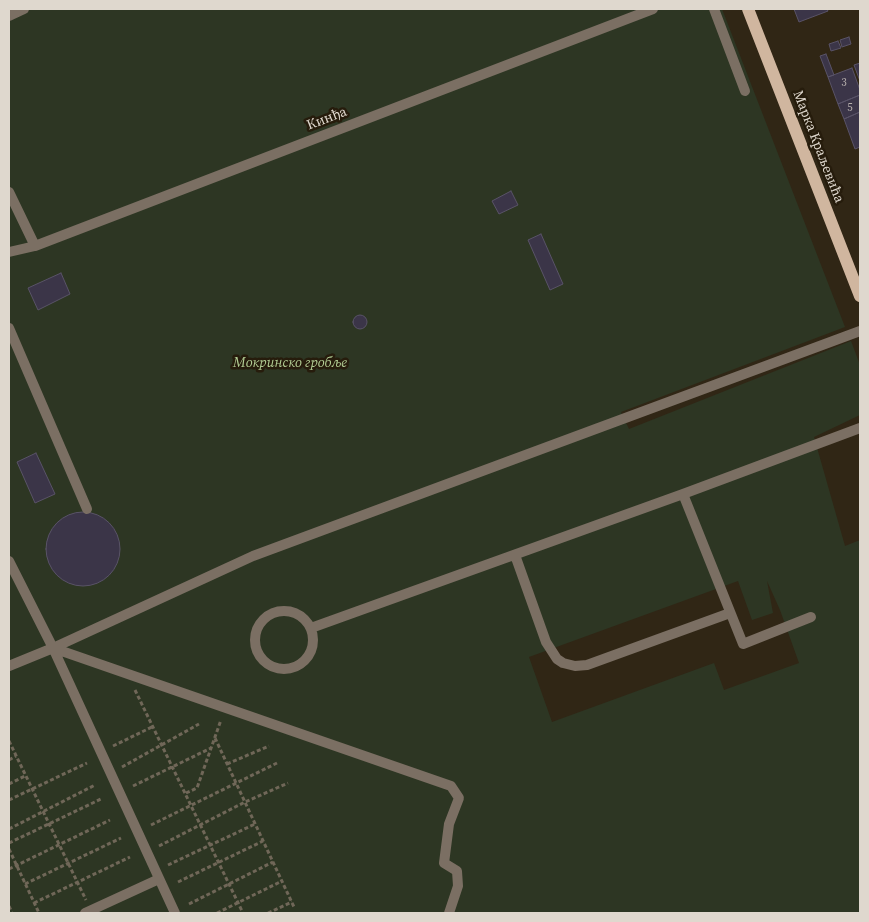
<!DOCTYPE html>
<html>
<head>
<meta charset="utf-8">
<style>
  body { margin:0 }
  #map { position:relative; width:869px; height:922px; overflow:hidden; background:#302615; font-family:"Source Serif 4",serif }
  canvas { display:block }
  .frame { position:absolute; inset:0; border:10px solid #dfd8ce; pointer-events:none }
</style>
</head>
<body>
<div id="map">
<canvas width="869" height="922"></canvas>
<div class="frame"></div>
</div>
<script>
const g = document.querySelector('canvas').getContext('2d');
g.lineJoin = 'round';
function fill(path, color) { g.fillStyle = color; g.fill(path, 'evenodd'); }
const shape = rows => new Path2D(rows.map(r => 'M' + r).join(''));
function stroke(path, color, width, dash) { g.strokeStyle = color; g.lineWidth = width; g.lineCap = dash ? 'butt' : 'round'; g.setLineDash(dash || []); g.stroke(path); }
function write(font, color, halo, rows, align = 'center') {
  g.font = font + ' "Source Serif 4",serif'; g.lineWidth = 5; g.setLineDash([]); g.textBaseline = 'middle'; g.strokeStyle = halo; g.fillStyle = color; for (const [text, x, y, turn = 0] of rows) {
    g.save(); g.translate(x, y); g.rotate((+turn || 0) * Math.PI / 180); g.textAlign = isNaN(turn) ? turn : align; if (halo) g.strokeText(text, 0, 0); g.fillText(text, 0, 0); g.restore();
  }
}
const green = shape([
  [9,9,722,9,845,327,621,412,629,429,851,341,860,365,860,415,814,437,845,546,860,540,860,913,9,913],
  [738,581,752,620,773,613,767,581,780,610,799,663,724,690,714,663,552,722,529,657]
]);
const building = shape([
  [794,9,827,9,828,11,799,22,794,9],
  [849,37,851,44,842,47,840,40,849,37],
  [838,41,841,48,831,51,829,44,838,41],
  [826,54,834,75,828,77,820,56,826,54],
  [860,63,860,81,854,65,860,63],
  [852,68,860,90,860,95,838,104,828,77,852,68],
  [860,95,860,112,844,119,838,104,860,95],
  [860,112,860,147,855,149,844,119,860,112],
  [511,191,518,205,499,214,492,201,511,191],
  [541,234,563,284,550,290,528,240,541,234],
  [61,273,70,294,38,310,28,288,61,273],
  '353 322a7 7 0 1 1 14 0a7 7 0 1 1-14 0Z',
  [36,453,55,494,35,503,17,462,36,453],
  '46 549a37 37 0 1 1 74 0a37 37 0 1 1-74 0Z'
]);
const path = shape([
  [135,690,243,913],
  [215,738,294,907],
  [9,741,86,900],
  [113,746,154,726],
  [9,760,16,756],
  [227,764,269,746],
  [122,767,199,724],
  [9,784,25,776],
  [133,786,211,748],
  [186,793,197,788,221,720],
  [9,800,87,763],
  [151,825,277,763],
  [9,829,95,785],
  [9,843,101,799],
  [159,846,245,802,288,783],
  [9,849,39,913],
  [168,865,255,824],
  [9,869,110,820],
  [178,882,263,841],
  [25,884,121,838],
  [34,903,130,857],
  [189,904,273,862],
  [9,906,12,913],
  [217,913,282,881],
  [268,913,292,902]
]);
const lane = shape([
  [714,9,745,91],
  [9,16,24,9],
  [9,192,35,246],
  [9,252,35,246,653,9],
  [9,328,87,509],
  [683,494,743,644,811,617],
  [515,555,546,642,557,659,563,663,575,666,587,665,730,613],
  [9,561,53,648,175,913],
  '255 640a29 29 0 1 1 58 0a29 29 0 1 1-58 0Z',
  [311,628,683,494,860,428],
  [53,648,451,786,459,798,449,824,444,863,457,871,458,886,449,913],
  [9,666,53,648,253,556,860,331],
  [85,913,159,879]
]);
const primary = shape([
  [748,9,860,296]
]);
const numberNames = [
  ["3",844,83],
  ["5",850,108]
];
const streetNames = [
  ["Кинђа",327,119,-21],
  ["Марка Краљевића",818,147,69]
];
const parkNames = [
  ["Мокринско гробље",290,363]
];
fill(green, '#2d3623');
fill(building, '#3b3548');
stroke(building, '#595367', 1);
stroke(path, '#706758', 3, [4, 2.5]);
stroke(lane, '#7b6f63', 10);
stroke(primary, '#d0b69f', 12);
write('11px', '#b6afac', null, numberNames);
write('14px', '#dfd8ce', '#261c0c', streetNames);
write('italic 14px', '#b2cd94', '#261c0c', parkNames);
</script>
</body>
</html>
